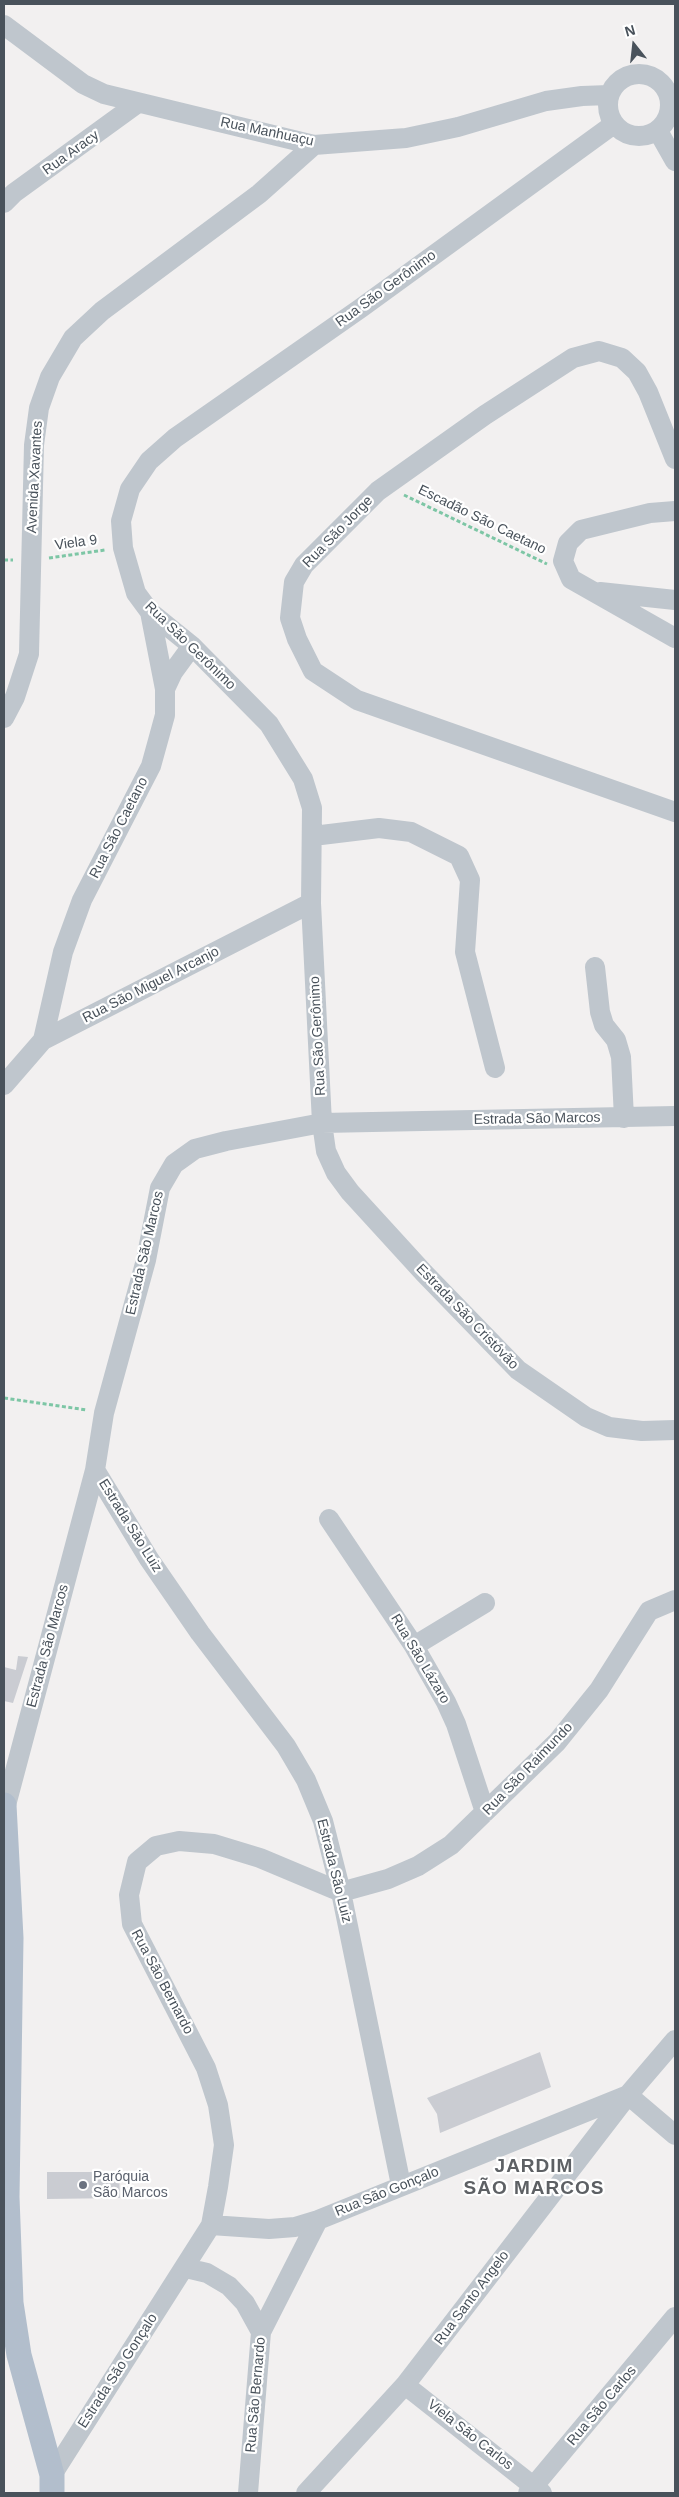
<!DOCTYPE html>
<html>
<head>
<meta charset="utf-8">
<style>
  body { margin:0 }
  #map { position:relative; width:679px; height:2497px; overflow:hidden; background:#f2f0f0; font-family:Arial,sans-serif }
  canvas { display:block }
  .frame { position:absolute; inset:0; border:5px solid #49525b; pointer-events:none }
  .north { position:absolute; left:609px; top:20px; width:50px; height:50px; -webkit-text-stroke:4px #fff; paint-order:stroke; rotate:344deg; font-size:14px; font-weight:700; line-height:20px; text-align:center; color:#49525b }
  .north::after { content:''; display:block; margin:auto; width:18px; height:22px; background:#49525b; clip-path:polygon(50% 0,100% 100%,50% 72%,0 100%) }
</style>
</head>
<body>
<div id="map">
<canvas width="679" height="2497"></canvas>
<div class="frame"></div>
<div class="north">N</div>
</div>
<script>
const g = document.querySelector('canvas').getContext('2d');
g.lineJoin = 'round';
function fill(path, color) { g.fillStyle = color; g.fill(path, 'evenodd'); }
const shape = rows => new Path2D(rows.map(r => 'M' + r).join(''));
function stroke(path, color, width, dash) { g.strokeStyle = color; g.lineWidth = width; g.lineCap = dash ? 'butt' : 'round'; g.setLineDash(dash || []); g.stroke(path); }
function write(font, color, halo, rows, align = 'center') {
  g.font = font + ' Arial,sans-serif'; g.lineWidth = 4.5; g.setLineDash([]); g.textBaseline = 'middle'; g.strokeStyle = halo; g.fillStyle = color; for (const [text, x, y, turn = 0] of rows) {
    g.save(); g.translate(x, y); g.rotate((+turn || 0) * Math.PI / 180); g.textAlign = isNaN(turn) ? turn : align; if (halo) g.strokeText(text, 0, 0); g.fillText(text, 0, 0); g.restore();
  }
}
const building = shape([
  [18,1656,28,1657,13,1703,4,1701,4,1667,16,1670],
  [540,2052,551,2087,440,2133,437,2114,427,2098],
  [47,2172,119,2172,120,2198,47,2199]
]);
const path = shape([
  [404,495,547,564],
  [49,558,105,550],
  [4,560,13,560],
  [4,1398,87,1410]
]);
const minor = shape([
  [4,25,83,84,104,94,314,145,406,138,458,127,546,101,582,96,609,95],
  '608 105a31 31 0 1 1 62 0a31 31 0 1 1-62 0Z',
  [614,124,361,308,175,438,149,461,130,489,121,521,123,548,136,593,150,612,192,646,269,724,303,779,312,808,311,903,322,1123,326,1151,336,1173,350,1192,424,1273,518,1370,586,1417,609,1427,642,1431,675,1430],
  [658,131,675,161],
  [4,203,14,193,138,103],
  [675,459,648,392,637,372,622,358,599,351,573,358,485,415,378,491,304,565,294,582,290,618,297,639,313,671,357,700,675,812],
  [675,511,650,513,581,530,568,543,563,561,571,579,675,638],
  [600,592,675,600],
  [165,689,173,672,192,646],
  [4,718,15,697,29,654,34,445,39,408,50,377,73,338,102,311,259,194,314,145],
  [313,836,379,828,411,832,459,856,470,880,465,952,495,1068],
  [595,967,600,1012,604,1025,616,1040,621,1057,624,1118],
  [43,1040,63,952,82,900,151,766,159,737,165,715,165,689,150,612],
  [4,1085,43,1040,311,903],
  [95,1470,149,1559,200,1633,286,1746,306,1780,323,1821,341,1892,401,2185],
  [329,1519,414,1646,446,1702,456,1724,485,1812],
  [414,1646,485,1603],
  [5,1809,95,1470,104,1413,146,1260,160,1188,174,1164,195,1149,226,1141,322,1123,675,1116],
  [211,2225,269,2229,295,2227,318,2220,628,2095,675,2040],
  [186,2268,207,2273,229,2286,245,2303,261,2332],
  [405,2385,542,2493],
  [52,2475,211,2225,218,2187,224,2145,218,2105,206,2068,132,1924,129,1895,137,1862,156,1846,179,1841,214,1844,260,1858,341,1892,388,1879,418,1866,451,1845,557,1742,599,1690,649,1611,675,1600],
  [248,2493,261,2332,318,2220],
  [306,2493,405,2385,628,2095,675,2135],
  [528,2493,675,2317]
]);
const major = shape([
  [4,1805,11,1938,7,2197,11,2303,19,2355,52,2475,52,2493]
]);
const markers = [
  [83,2185,5,"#6b7280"]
];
const streetNames = [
  ["Rua Manhuaçu",267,132,12],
  ["Rua Aracy",71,153,-36],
  ["Rua São Gerônimo",386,289,-36],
  ["Avenida Xavantes",35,477,-87],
  ["Escadão São Caetano",482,520,26],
  ["Rua São Jorge",338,532,-46],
  ["Viela 9",76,543,-8],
  ["Rua São Gerônimo",190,646,44],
  ["Rua São Caetano",119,828,-63],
  ["Rua São Miguel Arcanjo",151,985,-27],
  ["Rua São Gerônimo",318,1036,-93],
  ["Estrada São Marcos",537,1119,-1],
  ["Estrada São Marcos",145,1253,-77],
  ["Estrada São Cristóvão",467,1317,46],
  ["Estrada São Luiz",130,1526,58],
  ["Estrada São Marcos",48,1646,-75],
  ["Rua São Lázaro",420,1659,59],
  ["Rua São Raimundo",528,1769,-46],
  ["Estrada São Luiz",334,1871,76],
  ["Rua São Bernardo",162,1982,62],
  ["Rua São Gonçalo",387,2192,-22],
  ["Rua Santo Angelo",472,2298,-53],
  ["Estrada São Gonçalo",118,2371,-57],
  ["Rua São Bernardo",256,2395,-85],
  ["Rua São Carlos",602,2406,-50],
  ["Viela São Carlos",470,2435,38]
];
const worshipNames = [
  ["Paróquia",93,2177],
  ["São Marcos",93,2193]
];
const districtNames = [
  ["JARDIM",534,2167],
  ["SÃO MARCOS",534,2189]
];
fill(building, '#caccd2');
stroke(path, '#7dc6a5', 3, [4, 2.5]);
stroke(minor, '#bfc6cd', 20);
stroke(major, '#b2becc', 25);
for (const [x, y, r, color] of markers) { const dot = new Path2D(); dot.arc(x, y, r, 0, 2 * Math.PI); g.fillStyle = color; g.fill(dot); stroke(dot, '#fff', 2); }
write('14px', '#49525b', '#fff', streetNames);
write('14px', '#5b616d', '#fff', worshipNames, 'left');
g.letterSpacing = '1px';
write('bold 19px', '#5d6064', '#fff', districtNames);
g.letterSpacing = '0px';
</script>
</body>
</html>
